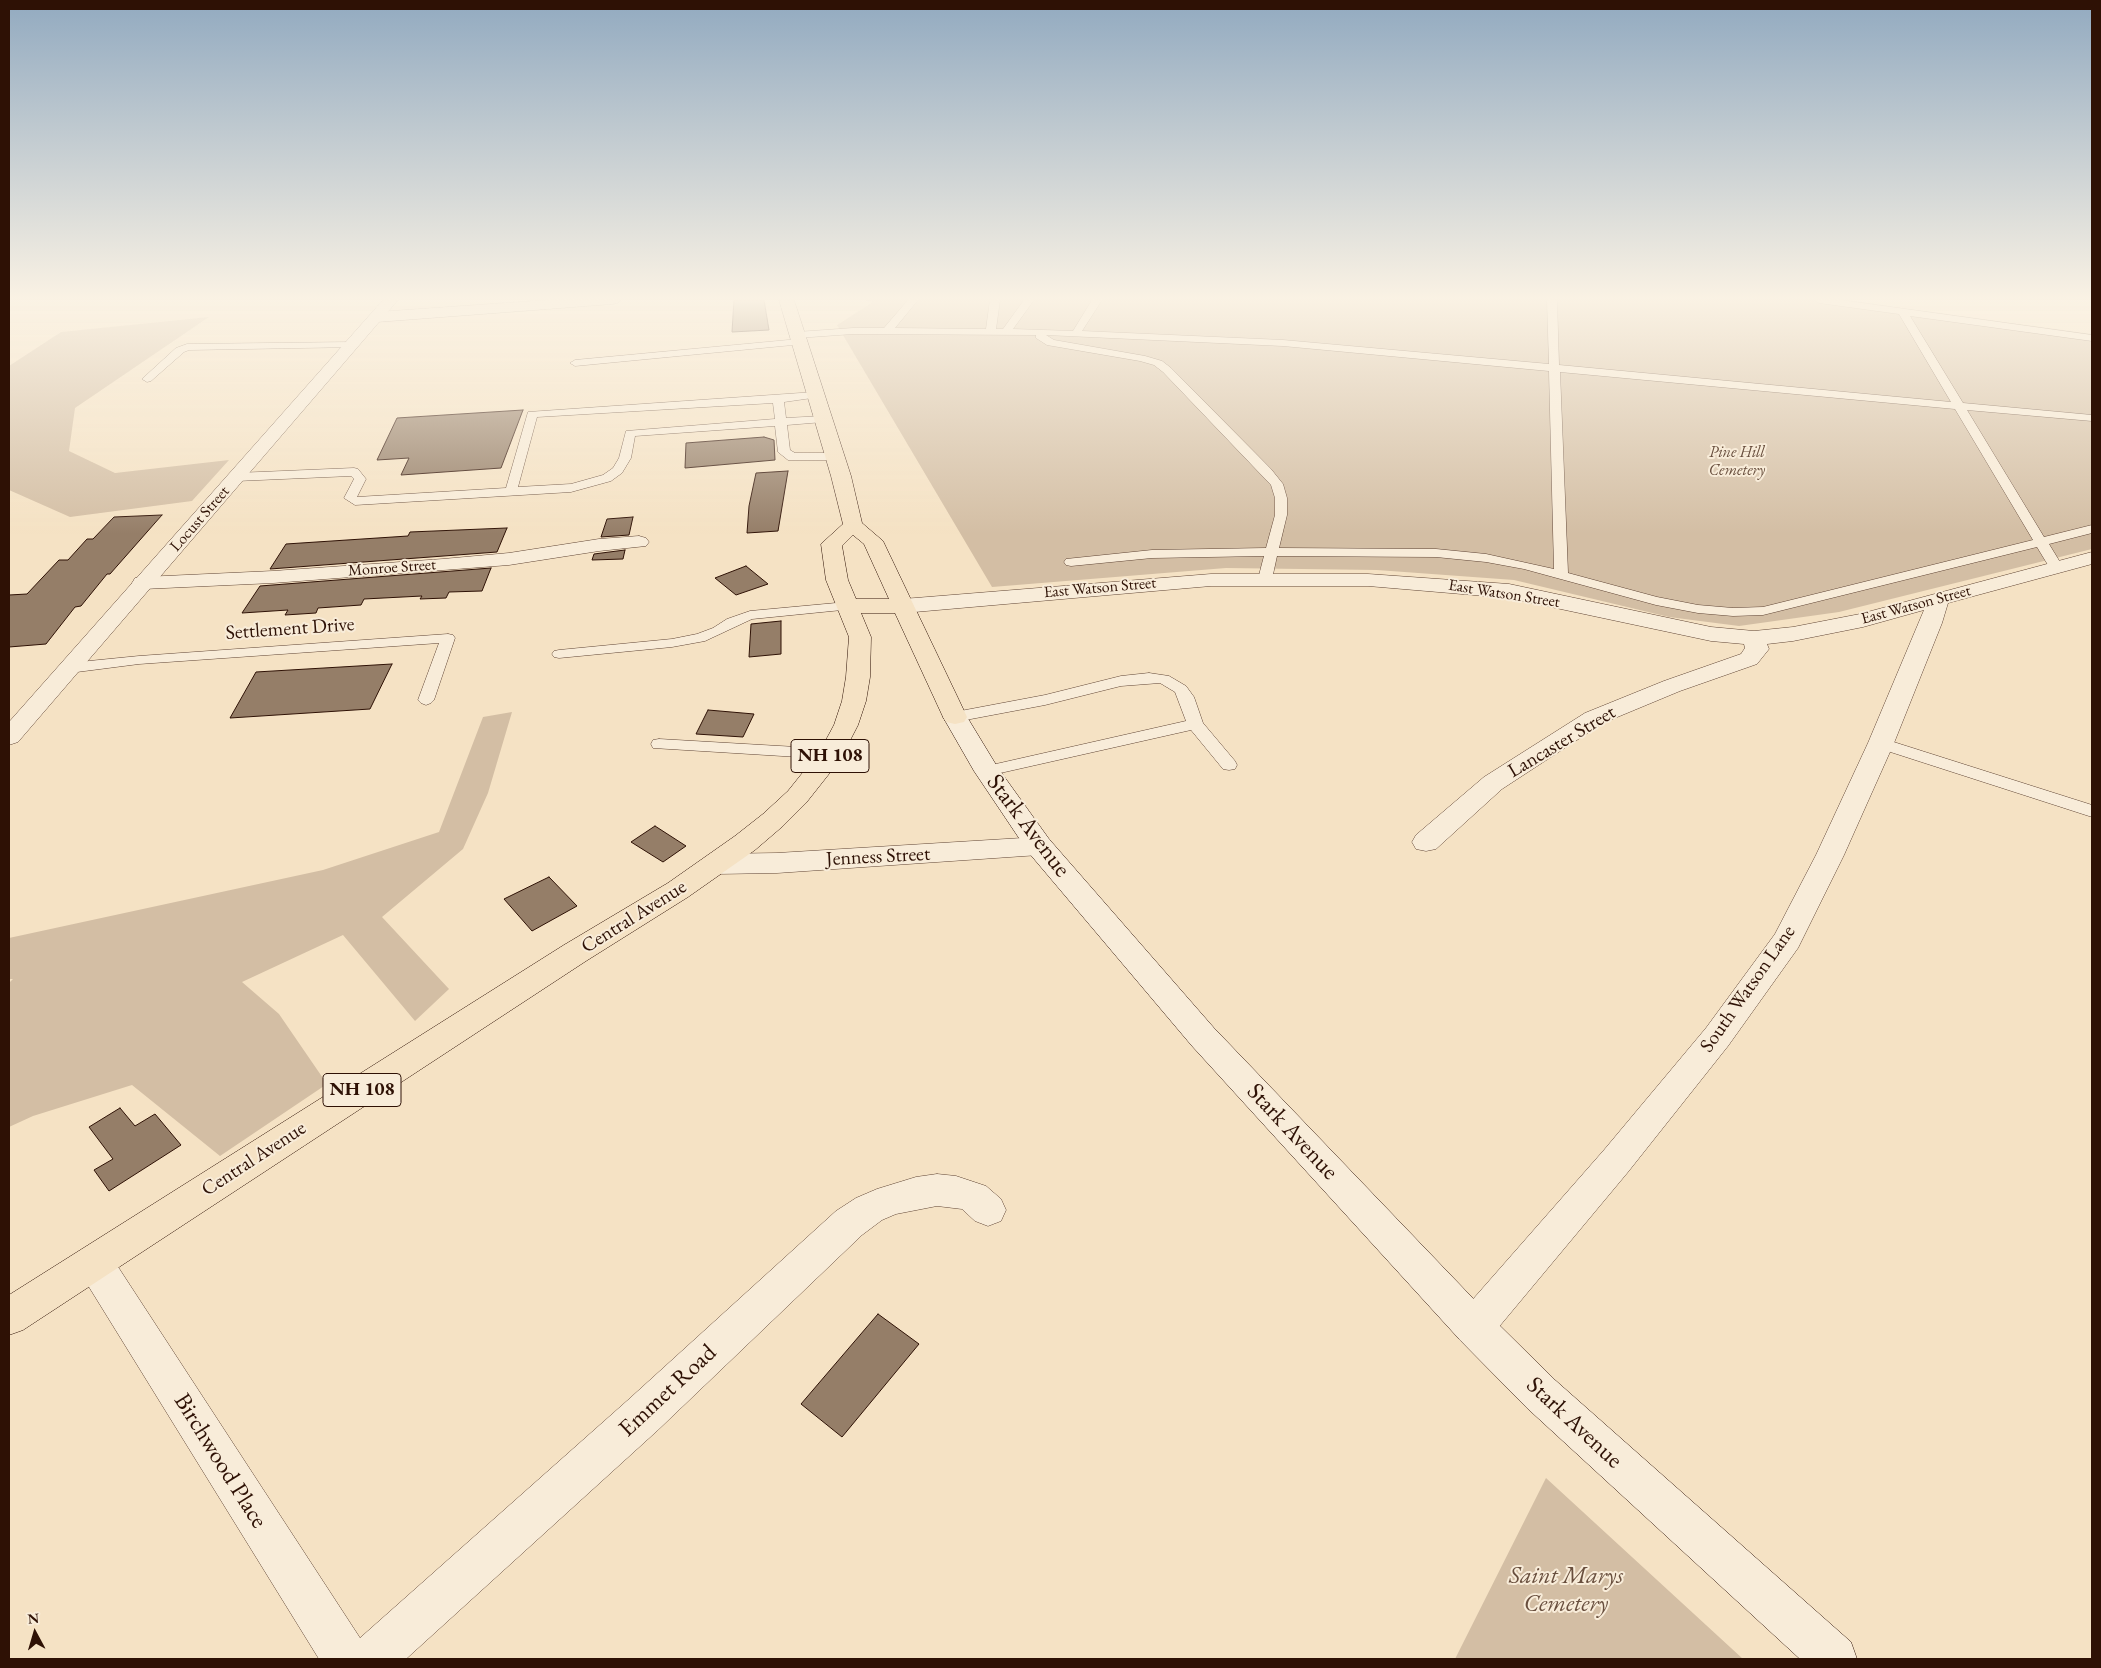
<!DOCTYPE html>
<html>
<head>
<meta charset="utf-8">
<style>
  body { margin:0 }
  #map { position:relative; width:2101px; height:1668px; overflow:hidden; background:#f5e2c4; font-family:"EB Garamond",serif }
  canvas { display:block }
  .frame { position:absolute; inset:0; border:10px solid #2e1105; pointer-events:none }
  .north { position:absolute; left:10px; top:1608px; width:50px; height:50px; -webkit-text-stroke:4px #f8ecd9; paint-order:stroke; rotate:354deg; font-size:14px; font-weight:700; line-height:20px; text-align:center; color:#2e1105 }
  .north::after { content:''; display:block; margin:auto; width:18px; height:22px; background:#2e1105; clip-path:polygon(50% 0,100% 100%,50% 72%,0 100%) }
</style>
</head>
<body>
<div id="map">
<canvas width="2101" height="1668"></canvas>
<div class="frame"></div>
<div class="north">N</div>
</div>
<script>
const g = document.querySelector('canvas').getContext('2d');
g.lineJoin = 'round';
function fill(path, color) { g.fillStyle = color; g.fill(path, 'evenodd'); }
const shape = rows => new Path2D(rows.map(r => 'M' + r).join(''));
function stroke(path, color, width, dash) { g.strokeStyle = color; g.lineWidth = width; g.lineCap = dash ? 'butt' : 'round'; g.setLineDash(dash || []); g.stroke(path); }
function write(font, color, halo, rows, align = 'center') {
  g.font = font + ' "EB Garamond",serif'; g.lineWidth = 4; g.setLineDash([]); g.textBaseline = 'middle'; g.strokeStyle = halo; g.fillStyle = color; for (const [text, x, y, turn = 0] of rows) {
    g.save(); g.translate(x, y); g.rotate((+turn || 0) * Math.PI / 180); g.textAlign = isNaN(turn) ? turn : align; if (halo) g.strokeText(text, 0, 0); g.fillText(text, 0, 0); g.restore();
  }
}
const green = shape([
  [866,300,1845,300,2092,334,2092,549,1839,612,1739,626,1669,617,1514,580,1377,570,1226,568,992,587,837,325,873,302],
  [209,317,75,408,69,451,115,473,229,460,192,501,70,517,9,490,9,366,61,332],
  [512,712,488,793,463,849,382,917,449,989,415,1021,343,935,242,982,279,1014,327,1084,220,1156,132,1085,33,1116,9,1127,9,983,13,979,9,979,9,938,323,870,439,832,483,717],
  [1546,1478,1743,1659,1455,1659]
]);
const building = shape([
  [734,300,764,300,769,330,732,332,734,300],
  [523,410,501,468,401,475,409,458,377,460,397,418,523,410],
  [764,437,774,440,775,460,685,468,686,443,764,437],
  [788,471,778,531,747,533,749,506,756,473,788,471],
  [162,515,110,574,107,574,81,606,75,607,46,644,9,647,9,595,27,594,59,560,68,560,87,539,93,539,114,517,162,515],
  [633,517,629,535,601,537,607,519,633,517],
  [507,528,497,552,270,569,286,544,408,536,410,532,507,528],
  [625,550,623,559,592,560,594,554,625,550],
  [746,566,768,584,736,595,715,578,746,566],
  [491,568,482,591,449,592,446,598,420,599,422,596,364,599,361,605,318,608,316,613,285,615,288,610,242,613,260,586,491,568],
  [781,621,781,654,749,657,751,624,781,621],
  [392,664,370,709,230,718,256,672,392,664],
  [708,710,754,714,743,737,696,734,708,710],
  [655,826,686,846,663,862,631,842,655,826],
  [549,877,577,906,532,931,504,899,549,877],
  [120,1108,135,1126,155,1114,181,1145,109,1191,94,1170,113,1159,89,1127,120,1108],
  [878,1314,919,1344,842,1437,801,1404,878,1314]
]);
const service = shape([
  [908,300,918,300,895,328,986,329,990,300,1000,300,996,329,1003,329,1024,300,1034,300,1013,329,1073,331,1092,300,1102,300,1082,331,1283,340,1549,364,1547,300,1557,300,1559,365,1951,402,1899,314,1819,303,1814,300,1841,300,2092,335,2092,341,1910,316,1963,403,2092,415,2092,421,1967,410,2044,537,2092,525,2092,533,2049,544,2063,567,2056,571,2051,570,2037,547,1763,615,1733,616,1698,613,1656,605,1524,569,1486,562,1436,557,1277,556,1272,579,1265,583,1258,579,1264,556,1152,558,1071,566,1066,565,1064,562,1066,559,1152,550,1266,548,1275,515,1275,498,1271,485,1163,372,1154,365,1140,361,1047,345,1036,338,1036,335,853,334,797,338,792,335,797,332,853,328,884,328,908,300],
  [1046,335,1283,346,1549,371,1554,569,1486,554,1436,549,1279,548,1287,515,1287,498,1283,484,1271,469,1171,368,1162,361,1145,356,1054,340,1046,335],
  [1560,372,1955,409,2033,540,1763,607,1733,608,1698,605,1657,597,1568,573,1560,372],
  [799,339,804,342,803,344,575,366,570,363,575,360,799,339],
  [352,342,356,343,356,347,189,350,184,352,151,381,147,382,142,379,176,348,187,344,352,342],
  [815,392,819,393,820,395,819,397,784,402,786,418,823,416,829,419,823,422,787,425,790,450,795,453,835,453,841,457,839,460,788,460,778,452,775,426,635,436,631,458,622,473,611,481,571,492,355,505,344,498,354,479,351,476,236,481,230,477,236,473,354,468,358,469,366,479,357,497,506,488,528,412,815,392],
  [773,403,775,419,626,431,619,458,613,468,603,475,571,484,518,487,537,417,773,403],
  [847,602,852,603,854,606,852,609,752,619,705,641,672,647,559,658,554,657,552,654,554,651,559,650,672,639,697,634,713,628,727,619,750,611,847,602],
  [448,634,453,635,455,638,434,700,431,703,426,705,421,703,418,700,439,643,139,664,69,673,64,671,61,668,64,665,69,663,139,656,448,634],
  [1149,673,1169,676,1186,686,1194,697,1203,723,1235,761,1237,765,1235,769,1229,770,1223,769,1191,730,987,776,981,775,979,771,981,767,987,766,1186,721,1175,692,1160,683,1121,686,1045,705,955,722,949,720,947,717,949,714,955,712,1045,695,1121,676,1149,673],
  [1881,738,2092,805,2092,817,1875,747,1873,743,1875,739,1881,738],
  [659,739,831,749,837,750,839,754,837,758,831,759,653,748,651,744,653,740,659,739]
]);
const minor = shape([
  [547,300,620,300,618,303,613,304,377,322,372,320,369,317,372,314,377,312,547,300],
  [639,536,646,538,649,542,646,546,599,551,509,565,273,583,143,589,135,588,132,583,135,578,143,577,273,571,443,559,509,553,599,539,639,536],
  [2092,552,2092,564,1948,603,1942,623,1894,743,1844,855,1798,948,1728,1046,1628,1172,1488,1340,1474,1346,1460,1340,1454,1327,1460,1314,1604,1150,1706,1028,1775,934,1816,855,1868,743,1924,610,1863,627,1793,641,1767,644,1769,649,1757,664,1680,691,1603,723,1502,789,1436,849,1426,851,1416,849,1412,842,1416,835,1484,777,1585,713,1664,681,1741,654,1745,648,1744,644,1711,641,1509,598,1368,586,1211,586,903,613,895,611,892,606,895,601,903,599,1211,574,1368,574,1509,584,1711,627,1754,631,1793,627,1860,614,2092,552],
  [1039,837,1049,839,1053,846,1049,853,1039,855,777,873,716,874,706,871,702,864,706,857,716,854,777,853,1039,837],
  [937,1174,956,1176,986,1186,1001,1199,1006,1210,1001,1221,988,1226,975,1221,962,1209,937,1206,896,1214,882,1220,862,1235,658,1430,406,1659,319,1659,81,1274,75,1262,81,1250,94,1245,107,1250,360,1638,628,1400,836,1211,856,1198,877,1189,916,1177,937,1174]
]);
const tertiary = shape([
  [383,300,398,300,18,742,9,745,9,722,383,300]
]);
const secondary = shape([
  [955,710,964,712,998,768,1049,839,1214,1028,1488,1314,1555,1380,1851,1642,1857,1659,1800,1659,1527,1408,1460,1340,1192,1046,1029,853,974,771,943,717,946,712,955,710]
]);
const primary = shape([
  [779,300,794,300,851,476,862,523,883,541,967,717,964,722,955,724,946,722,943,717,895,613,861,613,871,637,870,677,866,701,858,725,840,760,806,803,783,826,755,850,688,897,586,961,23,1330,9,1335,9,1295,564,945,668,883,735,836,763,814,788,791,820,751,834,725,842,701,846,677,849,637,826,580,821,544,843,524,831,476,779,300],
  [853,535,864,544,889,599,856,599,848,580,842,546,853,535]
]);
const farParknames = [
  ["Pine Hill",1737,453],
  ["Cemetery",1737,471]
];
const farStreetnames = [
  ["Locust Street",200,519,-49],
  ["Monroe Street",392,568,-4],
  ["East Watson Street",1100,588,-5],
  ["East Watson Street",1504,594,9],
  ["East Watson Street",1916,605,-15]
];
const shields = [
  [830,756,78],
  [362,1090,78]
];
const shieldNames = [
  ["NH 108",830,756],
  ["NH 108",362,1090]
];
const streetNames = [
  ["Settlement Drive",290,629,-4],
  ["Lancaster Street",1562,742,-31],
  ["Jenness Street",878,857,-3],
  ["Central Avenue",634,917,-32],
  ["South Watson Lane",1748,989,-55],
  ["Central Avenue",254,1159,-33]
];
const nearStreetnames = [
  ["Stark Avenue",1028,826,53],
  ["Stark Avenue",1292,1132,47],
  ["Emmet Road",668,1391,-43],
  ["Stark Avenue",1574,1423,43],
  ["Birchwood Place",220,1461,58]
];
const nearParknames = [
  ["Saint Marys",1566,1576],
  ["Cemetery",1566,1604]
];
fill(green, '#d3bea4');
fill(building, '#957e68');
stroke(building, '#2e1105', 1);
stroke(service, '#604535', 1);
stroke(minor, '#604535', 1);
stroke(tertiary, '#604535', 1);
stroke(secondary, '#2e1105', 1);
stroke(primary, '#2e1105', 1);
fill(service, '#f8ecd9');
fill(minor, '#f8ecd9');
fill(tertiary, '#f8ecd9');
fill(secondary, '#f8ecd9');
fill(primary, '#f5e2c4');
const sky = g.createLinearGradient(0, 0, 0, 534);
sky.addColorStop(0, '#92aac0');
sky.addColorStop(0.56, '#faf2e4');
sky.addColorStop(1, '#faf2e400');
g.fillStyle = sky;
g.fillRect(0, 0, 2101, 534);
write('italic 16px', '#684e3d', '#f8ecd9', farParknames);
write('16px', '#2e1105', '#f8ecd9', farStreetnames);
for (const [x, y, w] of shields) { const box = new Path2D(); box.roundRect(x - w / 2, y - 16.5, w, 33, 4); g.fillStyle = '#f8ecd9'; g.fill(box); stroke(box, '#2e1105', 1); }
write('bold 19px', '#2e1105', null, shieldNames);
write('20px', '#2e1105', '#f8ecd9', streetNames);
write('24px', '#2e1105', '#f8ecd9', nearStreetnames);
write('italic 24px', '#684e3d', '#f8ecd9', nearParknames);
</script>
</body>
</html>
